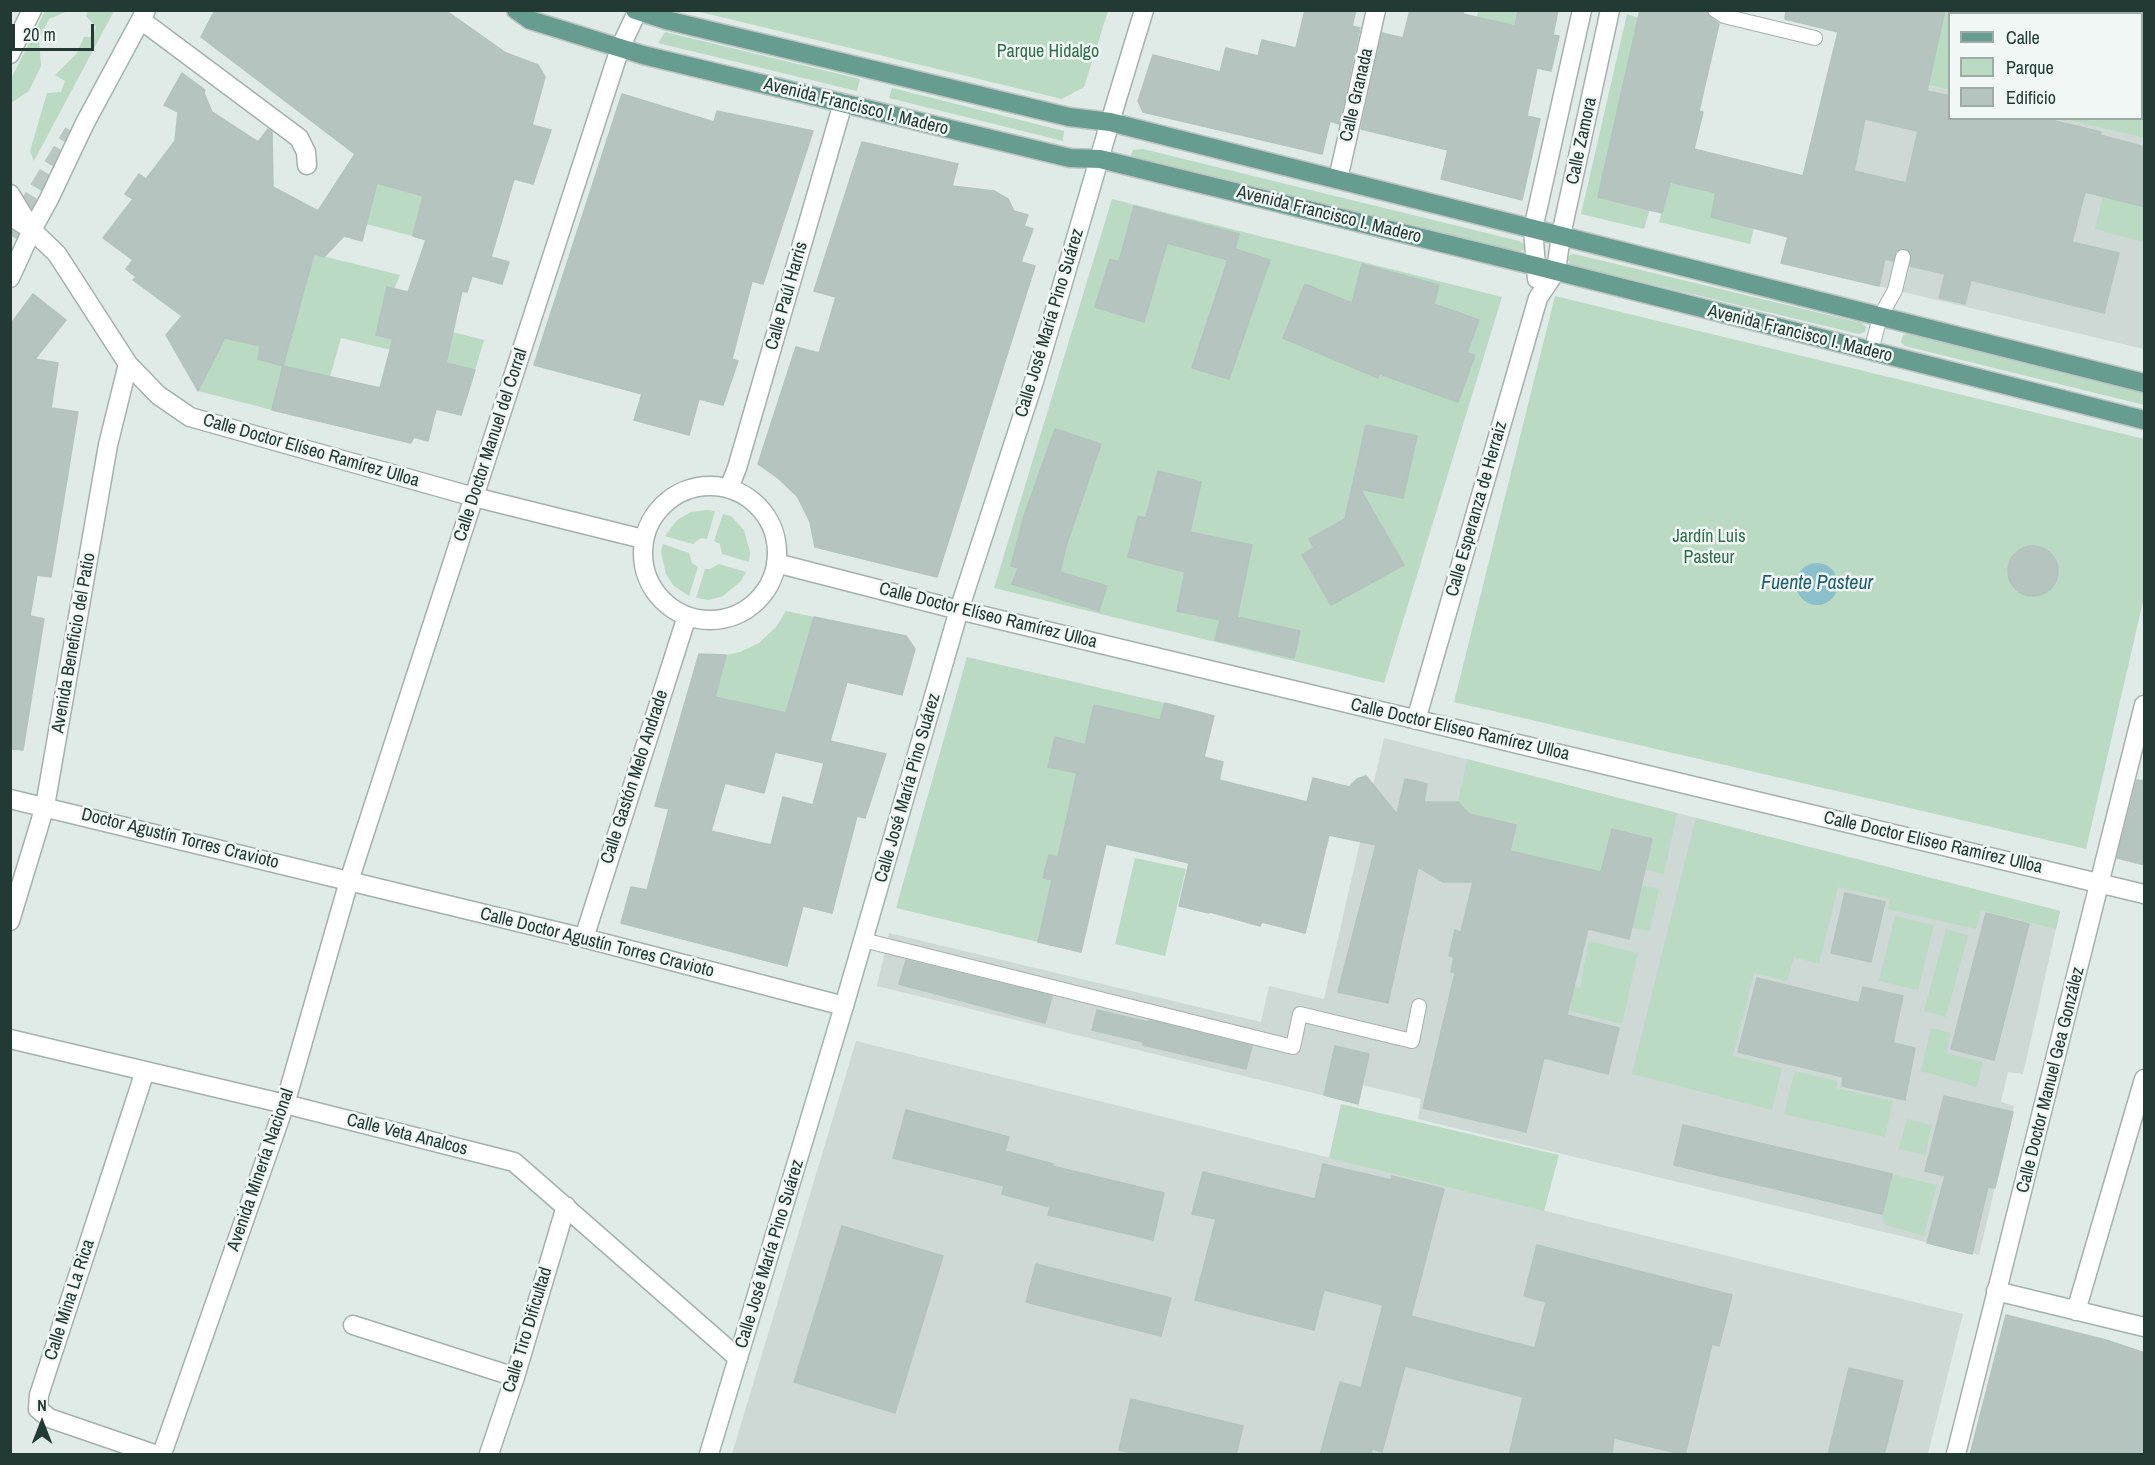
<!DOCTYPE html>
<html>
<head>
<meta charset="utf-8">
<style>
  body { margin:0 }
  #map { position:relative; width:2155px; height:1465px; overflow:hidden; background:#e0eae6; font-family:"Archivo Narrow",sans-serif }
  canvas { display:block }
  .frame { position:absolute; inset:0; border:12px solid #223934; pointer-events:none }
  .legend { position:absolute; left:1948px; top:12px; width:195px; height:108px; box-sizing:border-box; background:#f0f7f4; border:2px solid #9eaba7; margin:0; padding:8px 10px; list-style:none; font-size:18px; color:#223934 }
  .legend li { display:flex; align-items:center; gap:12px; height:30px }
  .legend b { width:30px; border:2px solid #9eaba7 }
  .north { position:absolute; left:12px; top:1393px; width:60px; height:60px; -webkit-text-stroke:4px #f0f7f4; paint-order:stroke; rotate:0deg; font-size:16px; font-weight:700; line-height:24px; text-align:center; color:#223934 }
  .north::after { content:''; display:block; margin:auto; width:21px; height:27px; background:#223934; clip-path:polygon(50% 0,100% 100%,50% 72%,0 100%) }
  .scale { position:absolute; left:12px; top:24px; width:82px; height:27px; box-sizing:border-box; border:3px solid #223934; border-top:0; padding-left:8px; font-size:18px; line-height:21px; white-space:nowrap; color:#223934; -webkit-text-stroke:4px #f0f7f4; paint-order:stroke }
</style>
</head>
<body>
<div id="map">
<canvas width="2155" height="1465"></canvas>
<div class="frame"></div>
<ul class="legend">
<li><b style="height:8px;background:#679c91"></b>Calle</li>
<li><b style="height:16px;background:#badac4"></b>Parque</li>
<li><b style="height:16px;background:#b5c4bf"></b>Edificio</li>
</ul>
<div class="north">N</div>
<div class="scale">20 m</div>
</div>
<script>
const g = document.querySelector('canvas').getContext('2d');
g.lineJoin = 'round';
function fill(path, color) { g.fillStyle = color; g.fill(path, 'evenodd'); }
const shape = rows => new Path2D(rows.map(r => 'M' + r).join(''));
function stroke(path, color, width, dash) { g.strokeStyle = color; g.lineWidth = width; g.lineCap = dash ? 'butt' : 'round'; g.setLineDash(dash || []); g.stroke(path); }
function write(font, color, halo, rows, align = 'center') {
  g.font = font + ' "Archivo Narrow",sans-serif'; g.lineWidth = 5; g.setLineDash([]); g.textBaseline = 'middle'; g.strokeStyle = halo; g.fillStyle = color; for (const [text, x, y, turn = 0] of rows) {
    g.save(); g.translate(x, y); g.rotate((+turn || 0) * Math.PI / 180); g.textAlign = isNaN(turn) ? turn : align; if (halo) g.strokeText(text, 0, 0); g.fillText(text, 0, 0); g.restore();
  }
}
const built = shape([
  [1830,63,1949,90,1950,118,2064,119,2144,138,2144,349,1781,263],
  [1384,738,2060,911,2023,1074,2008,1072,2001,1102,2014,1106,1979,1255,1418,1119,1421,1099,1362,1085,1358,1104,877,986,889,933,1261,1022,1269,986,1324,999],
  [856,1041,1963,1314,1928,1454,732,1454]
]);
const green = shape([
  [45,11,68,11,49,19,39,39,41,66,29,91,11,103,11,79],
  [88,11,114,11,34,161,30,151,47,93,61,92,65,81,55,75,77,53,84,37,93,37,96,27,86,16],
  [696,11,1108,10,1108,11,1084,87,1062,99],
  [1478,11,1478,10,1518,11,1514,26,1477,17],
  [1945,11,2144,11,2144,138,2064,119,2142,118,2142,14,1950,14,1949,90,1928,85],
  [1627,14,1639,18,1598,197,1650,209,1644,229,1581,214],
  [665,32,860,79,857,91,658,43],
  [892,88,1064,131,1063,141,889,98],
  [423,140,423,195,413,236,366,224,377,183,411,193],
  [1143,149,1519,241,1525,245,1524,250,1516,252,1140,162,1131,155,1133,150],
  [1670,182,1716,193,1711,217,1754,228,1750,244,1659,222],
  [2103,197,2144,207,2144,242,2095,229],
  [1112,199,1502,297,1384,683,994,588],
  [314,254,400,275,394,289,387,288,376,335,448,352,453,332,484,340,475,370,341,338,330,377,283,366,272,410,198,391,225,338,260,346,258,359,283,366],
  [1574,254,1862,323,1866,327,1865,332,1859,334,1571,265,1568,260,1569,255],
  [1555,296,2144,439,2144,597,2086,849,1454,702],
  [1908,334,2144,393,2144,405,1905,346,1901,342,1903,335],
  [707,510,715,511,707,539,701,538,693,544,665,536,677,520,691,512],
  [723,514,731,516,744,530,750,552,749,562,722,554,720,544,714,541],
  [663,544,689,553,692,563,698,567,689,596,673,585,666,574,661,552],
  [719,564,746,572,741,581,723,596,709,600,696,598,705,569,710,569],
  [786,611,814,617,782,729,715,697,726,655,740,652,759,643,776,627],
  [967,657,1165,703,1159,723,1137,715,1094,705,1085,745,1055,738,1048,766,1077,773,1058,857,1049,856,1043,877,1052,880,1038,942,896,908],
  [1467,759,1677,813,1664,874,1645,869,1652,839,1612,829,1601,872,1510,851,1516,825,1467,813,1463,805,1458,802],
  [1696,818,2060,911,2056,929,1981,910,1976,929,1888,909,1890,899,1838,887,1819,964,1794,957,1787,981,1754,973,1733,1056,1782,1068,1772,1110,1632,1074],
  [1135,858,1186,869,1165,956,1115,944],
  [1641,885,1659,889,1650,931,1632,928],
  [1895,916,1934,925,1918,990,1879,981],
  [1946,929,1968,935,1946,1017,1924,1011],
  [1589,941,1638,953,1622,1024,1546,1005,1551,982,1580,988],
  [1931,1028,1951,1033,1946,1053,1983,1062,1977,1087,1921,1071],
  [1795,1071,1837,1081,1836,1088,1893,1101,1885,1137,1784,1114],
  [1341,1104,1559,1155,1544,1211,1329,1158],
  [1907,1119,1932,1125,1925,1155,1899,1149],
  [1892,1174,1937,1185,1924,1236,1883,1224,1882,1214]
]);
const water = shape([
  '1796 584a21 21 0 1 1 42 0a21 21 0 1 1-42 0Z'
]);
const building = shape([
  [215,10,445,10,506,53,538,65,545,77,532,125,551,130,533,184,514,179,491,257,509,262,502,284,472,276,467,292,462,291,446,363,475,370,461,415,436,409,428,441,414,437,411,443,272,410,283,366,258,359,260,346,225,338,198,391,166,335,182,316,133,280,136,277,126,269,133,260,103,238,133,199,125,194,139,174,146,179,175,141,178,112,164,105,182,73,205,90,204,93,212,112,258,142,268,129,272,132,273,187,318,211,355,154,201,37,215,10],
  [377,183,423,196,413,236,426,240,408,292,387,287,376,335,393,339,380,388,283,366,314,254,324,257,344,236,362,241,377,183],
  [1305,10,1356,10,1352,26,1360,28,1339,124,1330,121,1322,154,1143,112,1138,101,1153,55,1220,72,1226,48,1258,56,1262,40,1296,48,1305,10],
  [1410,10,1464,10,1463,14,1515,26,1518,10,1558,10,1553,35,1559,36,1551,71,1537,68,1527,116,1540,119,1522,200,1441,179,1448,150,1361,129,1382,33,1403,38,1410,10],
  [1640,10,1706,10,1710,17,1719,24,1699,111,1703,112,1694,149,1803,176,1838,32,1785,19,1786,10,1945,10,1927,91,1950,96,1950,118,2043,118,2101,132,2100,135,2145,147,2145,207,2085,192,2072,242,2119,253,2104,313,1971,280,1965,304,1939,298,1945,274,1910,266,1911,254,1905,248,1896,251,1893,261,1885,259,1879,286,1781,263,1788,237,1711,217,1716,193,1670,182,1662,213,1598,197,1640,10],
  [1865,119,1918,131,1906,183,1854,171,1865,119],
  [622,94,714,122,717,111,813,131,763,284,752,281,732,359,738,361,723,405,699,399,689,435,634,420,642,394,534,365,622,94],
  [862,142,958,164,952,186,994,191,1008,199,1014,211,1028,215,1024,226,1033,229,1021,262,1035,266,937,577,815,547,810,522,797,496,778,478,758,464,796,347,819,353,836,297,814,291,862,142],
  [1134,206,1239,234,1235,249,1270,260,1229,379,1192,368,1228,260,1167,243,1144,322,1095,307,1110,259,1119,262,1134,206],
  [1362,264,1439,285,1434,304,1479,320,1467,353,1475,355,1458,402,1380,374,1378,378,1283,338,1305,284,1352,303,1362,264],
  [33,294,66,320,35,359,58,363,51,408,78,412,51,577,37,575,30,616,44,619,23,750,10,749,10,325,33,294],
  [1366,425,1417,436,1403,498,1360,489,1404,565,1331,605,1302,555,1314,548,1309,539,1345,519,1366,425],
  [1055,429,1101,444,1067,543,1060,572,1107,586,1099,611,1012,584,1018,568,1011,566,1024,516,1055,429],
  [1158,471,1201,482,1190,532,1252,545,1237,617,1300,631,1294,658,1215,640,1220,620,1177,611,1185,572,1128,557,1138,516,1146,518,1158,471],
  '2008 571a25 25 0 1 1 50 0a25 25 0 1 1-50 0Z',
  [814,617,906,636,915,649,902,695,847,682,830,741,886,754,865,818,857,816,832,913,803,906,787,966,621,923,631,887,647,890,669,809,655,806,699,654,726,655,715,697,786,713,814,617],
  [775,752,824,763,813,805,783,797,771,845,711,831,725,783,764,793,775,752],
  [1165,703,1214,716,1204,757,1223,762,1219,780,1307,802,1313,778,1349,787,1357,779,1366,776,1397,814,1405,779,1416,781,1427,784,1424,802,1458,802,1469,814,1516,825,1510,851,1601,872,1612,829,1652,839,1629,939,1588,929,1567,1015,1619,1028,1608,1074,1544,1058,1526,1132,1423,1108,1455,973,1451,972,1454,957,1449,956,1455,930,1461,932,1473,882,1443,882,1418,867,1388,1003,1338,992,1376,845,1329,835,1305,933,1262,922,1260,926,1210,912,1209,913,1179,906,1189,863,1106,844,1081,952,1038,942,1052,880,1043,878,1049,855,1058,857,1077,773,1048,767,1055,737,1085,745,1094,705,1160,720,1165,703],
  [2137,780,2145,781,2145,865,2117,858,2137,780],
  [1845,893,1885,902,1871,962,1831,953,1845,893],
  [1986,913,2029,924,1994,1060,1951,1049,1986,913],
  [906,960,1052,996,1045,1023,899,984,906,960],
  [1757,978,1859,1003,1863,987,1903,996,1893,1043,1915,1048,1905,1100,1842,1086,1843,1077,1738,1052,1757,978],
  [1097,1010,1148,1022,1149,1020,1252,1046,1246,1069,1143,1045,1143,1042,1092,1030,1097,1010],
  [1335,1046,1369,1054,1358,1104,1324,1095,1335,1046],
  [1944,1096,2013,1112,1995,1188,1988,1187,1972,1254,1927,1243,1945,1176,1925,1171,1944,1096],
  [906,1110,1009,1137,1005,1151,1053,1164,1052,1166,1164,1193,1153,1240,1048,1215,1050,1207,1002,1194,1004,1186,893,1158,906,1110],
  [1683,1125,1892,1174,1882,1214,1674,1165,1683,1125],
  [1323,1164,1391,1180,1392,1176,1444,1189,1411,1316,1535,1348,1546,1302,1524,1296,1537,1245,1732,1295,1719,1346,1712,1344,1685,1455,1614,1438,1612,1455,1509,1455,1523,1397,1405,1366,1382,1452,1372,1449,1371,1455,1320,1455,1340,1382,1361,1388,1383,1305,1324,1290,1314,1330,1195,1300,1216,1219,1192,1214,1203,1172,1315,1199,1323,1164],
  [842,1226,943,1256,895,1413,794,1382,842,1226],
  [1036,1264,1171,1298,1161,1336,1026,1302,1036,1264],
  [2006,1315,2106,1340,2145,1353,2145,1455,1970,1455,2006,1315],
  [1849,1368,1903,1381,1884,1455,1828,1455,1849,1368],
  [1131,1399,1243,1426,1236,1455,1138,1455,1119,1450,1131,1399]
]);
const secondaryTunnel = shape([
  [10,235,73,132]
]);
const lane = shape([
  [1715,10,1724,16,1815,38],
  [1871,351,1880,317,1895,290,1903,257],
  [863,940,1293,1047,1300,1014,1412,1041,1419,1006]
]);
const street = shape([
  [141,20,299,138,306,152,307,165],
  [1110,122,1144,10],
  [1338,179,1376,10],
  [10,194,32,230,57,254,128,364,158,395,190,417,474,497,643,539],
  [1537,279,1533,229,1582,10],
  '643 553a67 67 0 1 1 134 0a67 67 0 1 1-134 0Z',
  [729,488,737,468,843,103],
  [776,563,959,610,2144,894],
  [1416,720,1538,298,1556,271,1561,235,1610,10],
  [10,799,584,938,844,1006],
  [10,921,45,806,108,445,128,364],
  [584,938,687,616],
  [10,1039,285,1104,514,1162,738,1358],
  [145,1071,39,1395,38,1409,49,1418,154,1454],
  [1996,1291,2144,1327],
  [2076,1311,2144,1079],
  [353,1325,515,1377],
  [162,1454,285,1104,349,881,620,48,638,10],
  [489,1454,515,1377,566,1206],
  [1956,1454,2144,705]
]);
const secondary = shape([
  [10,54,32,10],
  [10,216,32,230],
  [10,278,32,230,49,199,85,123,146,10],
  [709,1454,844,1006,959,610,1035,378,1110,122]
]);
const primary = shape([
  [516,10,530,20,643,55,1070,158,1100,159,1536,266,2144,420],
  [635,10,666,20,1069,117,1110,122,2144,383]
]);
const parkNames = [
  ["Parque Hidalgo",1048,52],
  ["Jardín Luis",1709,537],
  ["Pasteur",1709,558]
];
const streetNames = [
  ["Calle Granada",1357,95,-77],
  ["Avenida Francisco I. Madero",856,107,14],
  ["Calle Zamora",1582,141,-78],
  ["Avenida Francisco I. Madero",1329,215,14],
  ["Calle Paúl Harris",787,296,-74],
  ["Calle José María Pino Suárez",1050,323,-73],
  ["Avenida Francisco I. Madero",1800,334,14],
  ["Calle Doctor Manuel del Corral",491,445,-72],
  ["Calle Doctor Elíseo Ramírez Ulloa",311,451,16],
  ["Calle Esperanza de Herraiz",1477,509,-74],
  ["Calle Doctor Elíseo Ramírez Ulloa",988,616,14],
  ["Avenida Beneficio del Patio",74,643,-80],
  ["Calle Doctor Elíseo Ramírez Ulloa",1460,730,13],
  ["Calle Gastón Melo Andrade",635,777,-72],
  ["Calle José María Pino Suárez",908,788,-74],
  ["Doctor Agustín Torres Cravioto",180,839,14],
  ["Calle Doctor Elíseo Ramírez Ulloa",1933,843,13],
  ["Calle Doctor Agustín Torres Cravioto",597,943,14],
  ["Calle Doctor Manuel Gea González",2051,1080,-76],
  ["Calle Veta Analcos",407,1135,14],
  ["Avenida Minería Nacional",261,1170,-71],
  ["Calle José María Pino Suárez",770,1254,-73],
  ["Calle Mina La Rica",70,1300,-72],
  ["Calle Tiro Dificultad",528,1330,-73]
];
const waterNames = [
  ["Fuente Pasteur",1817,584]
];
fill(built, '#ced9d5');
fill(green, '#badac4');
fill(water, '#8bbfcc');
fill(building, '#b5c4bf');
stroke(building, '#b3c3bd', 1.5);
stroke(secondaryTunnel, '#bac7c2', 18, [18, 9]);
stroke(lane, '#a3b1ad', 16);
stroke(street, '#a3b1ad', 21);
stroke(secondary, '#a0b5ae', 21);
stroke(primary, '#bdc4c2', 21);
stroke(lane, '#fff', 14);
stroke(street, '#fff', 18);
stroke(secondary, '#fff', 18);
stroke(primary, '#679c91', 18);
write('18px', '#2f6d4a', '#f0f7f4', parkNames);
write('18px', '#223934', '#f0f7f4', streetNames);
write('italic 20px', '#205f70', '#f0f7f4', waterNames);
</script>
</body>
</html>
